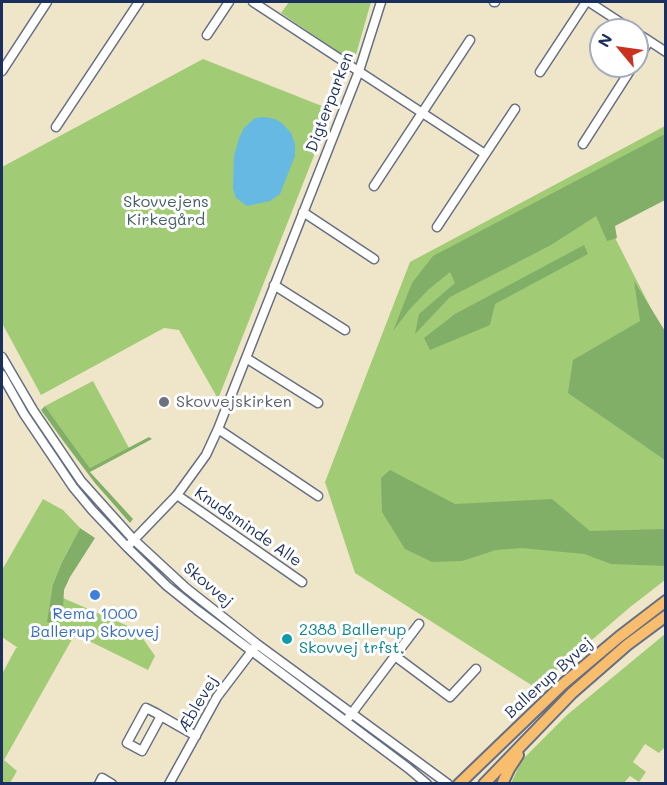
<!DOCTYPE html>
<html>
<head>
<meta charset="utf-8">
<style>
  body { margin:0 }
  #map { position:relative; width:667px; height:785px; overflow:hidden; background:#efe6ca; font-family:Mali,sans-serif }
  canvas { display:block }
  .frame { position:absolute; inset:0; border:3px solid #1b2f5e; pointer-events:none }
  .north { position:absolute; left:589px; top:18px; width:60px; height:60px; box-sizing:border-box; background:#fff; border:2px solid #a4acbf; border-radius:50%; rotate:299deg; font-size:16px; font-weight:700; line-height:24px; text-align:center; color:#1b2f5e }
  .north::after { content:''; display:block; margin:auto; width:21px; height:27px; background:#c8321e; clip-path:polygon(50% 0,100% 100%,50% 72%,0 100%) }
</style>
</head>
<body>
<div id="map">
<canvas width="667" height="785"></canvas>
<div class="frame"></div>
<div class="north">N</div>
</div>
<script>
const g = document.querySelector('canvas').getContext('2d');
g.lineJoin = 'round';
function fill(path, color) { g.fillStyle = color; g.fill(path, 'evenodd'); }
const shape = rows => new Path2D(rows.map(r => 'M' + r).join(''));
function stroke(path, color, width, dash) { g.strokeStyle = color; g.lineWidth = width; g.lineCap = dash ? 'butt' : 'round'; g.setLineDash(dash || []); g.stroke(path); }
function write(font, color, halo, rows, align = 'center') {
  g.font = font + ' Mali,sans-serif'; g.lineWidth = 6; g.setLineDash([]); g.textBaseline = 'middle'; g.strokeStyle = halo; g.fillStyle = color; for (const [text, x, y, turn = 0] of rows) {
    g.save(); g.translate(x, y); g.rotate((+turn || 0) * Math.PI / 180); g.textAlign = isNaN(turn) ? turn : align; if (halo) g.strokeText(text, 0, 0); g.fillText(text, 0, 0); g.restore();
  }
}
const green = shape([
  [289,2,371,2,355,58,350,60,281,13],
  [203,59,332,110,218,399,179,330,164,328,41,395,2,323,2,167],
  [665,126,665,199,610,228,665,336,665,580,629,608,536,688,355,573,325,482,410,262],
  [93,381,129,448,90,468,45,406],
  [43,499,63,510,80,528,62,562,53,584,63,610,63,598,137,630,155,656,148,670,75,634,4,760,17,771,10,783,2,784,2,674,16,648,18,648,2,637,2,570],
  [665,634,665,747,659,753,645,744,633,762,646,772,639,782,630,776,624,783,511,783,522,760,567,715]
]);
const forest = shape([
  [665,134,665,200,615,226,617,238,607,241,596,216,551,245,450,297,415,334,419,314,455,283,450,272,428,290,409,310,393,331,412,283,433,256],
  [584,245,588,254,495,304,490,325,430,350,424,338,455,314],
  [634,281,665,331,665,460,568,393,573,360,640,321],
  [45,406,90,468,149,437,152,439,90,472,133,519,130,523,95,483,64,442,41,410],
  [390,470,455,504,552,499,590,531,665,529,665,566,611,564,584,554,522,548,496,550,462,561,432,562,405,549,382,512,381,478],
  [80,528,95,538,70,577,64,590,63,610,57,624,47,622,53,584,62,562]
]);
const water = shape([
  [264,117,275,119,282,123,291,133,295,144,295,156,280,194,270,201,247,206,236,198,233,189,234,156,239,138,244,128,255,118]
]);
const minor = shape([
  [253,2,485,154],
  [494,2,495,2],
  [589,2,632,30],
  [637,33,666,52],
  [207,35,229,2],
  [637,60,649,41],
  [2,71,47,2],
  [540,72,586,2],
  [56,127,139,2],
  [583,144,633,66],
  [374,186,470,40],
  [303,212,374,259],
  [437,227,515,109],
  [274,285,345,330],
  [2,357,33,410,81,481,133,539,186,588,257,644,448,784],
  [246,358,318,403],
  [2,375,24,414,73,487,92,510,127,547,167,586,197,610,408,768,427,784],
  [218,429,318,496],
  [177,495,302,582],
  [127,547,177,495,206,455,218,429,359,71,381,2],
  [395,656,450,697,476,669],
  [161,716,142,751,127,743,146,708,156,713,161,716,196,736],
  [349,717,419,624],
  [99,784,102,778,112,784],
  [169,784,217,697,255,647]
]);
const major = shape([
  [459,784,563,684,619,637,666,601],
  [484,784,572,693,627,645,666,616],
  [502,784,509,769,518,755]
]);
const markers = [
  [164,402,6,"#6b7280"],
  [95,595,6,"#3f7fe0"],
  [287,639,6,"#0f9aa8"]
];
const streetNames = [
  ["Digterparken",330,102,-69],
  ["Knudsminde Alle",248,527,35],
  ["Skovvej",208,585,40],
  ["Ballerup Byvej",549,678,-42],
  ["Æblevej",198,704,-59]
];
const parkNames = [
  ["Skovvejens",166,202],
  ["Kirkegård",166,220]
];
const worshipNames = [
  ["Skovvejskirken",176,402]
];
const shopNames = [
  ["Rema 1000",95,614],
  ["Ballerup Skovvej",95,632]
];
const cultureNames = [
  ["2388 Ballerup",299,630],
  ["Skovvej trfst.",299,648]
];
fill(green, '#a2cb76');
fill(forest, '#81af67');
fill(water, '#66b9e2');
stroke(minor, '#656f84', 11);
stroke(major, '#656f84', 14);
stroke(minor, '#fff', 8);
stroke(major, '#f9be6d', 10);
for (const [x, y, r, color] of markers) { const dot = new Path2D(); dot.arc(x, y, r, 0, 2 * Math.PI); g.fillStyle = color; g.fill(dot); stroke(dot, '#fff', 2); }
write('16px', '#1b2f5e', '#fff', streetNames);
write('16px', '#445e65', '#fff', parkNames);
write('16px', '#5b616d', '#fff', worshipNames, 'left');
write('16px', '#366cbe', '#fff', shopNames);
write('16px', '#0d838f', '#fff', cultureNames, 'left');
</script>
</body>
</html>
